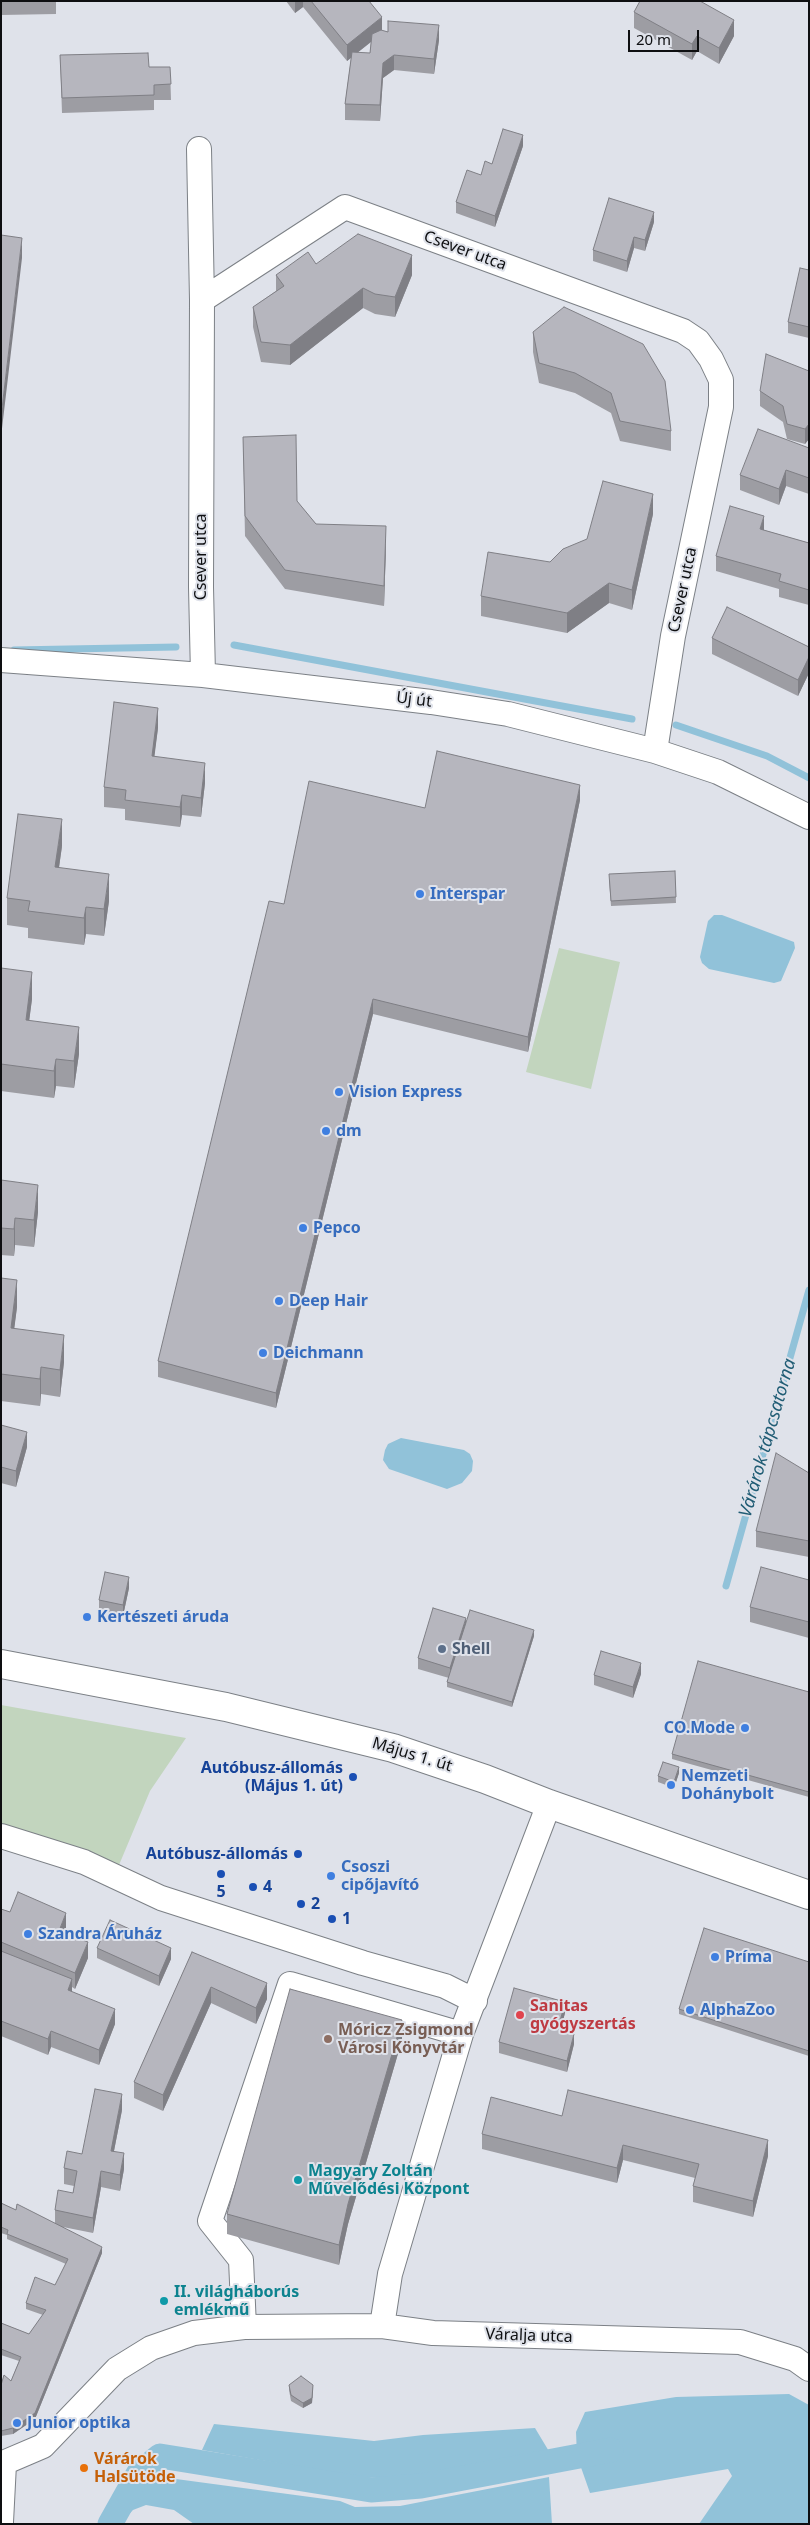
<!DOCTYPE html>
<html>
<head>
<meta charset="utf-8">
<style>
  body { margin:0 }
  #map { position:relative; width:810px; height:2525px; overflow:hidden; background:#dfe2ea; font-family:"Noto Sans",sans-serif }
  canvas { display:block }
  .frame { position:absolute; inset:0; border:2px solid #0e0f11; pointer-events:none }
  .scale { position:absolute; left:628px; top:30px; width:71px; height:22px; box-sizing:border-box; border:2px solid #0e0f11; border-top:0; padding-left:6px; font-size:15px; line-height:18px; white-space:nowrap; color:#0e0f11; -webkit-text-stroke:4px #dfe2ea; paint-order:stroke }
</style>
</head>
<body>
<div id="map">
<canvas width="810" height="2525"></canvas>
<div class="frame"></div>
<div class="scale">20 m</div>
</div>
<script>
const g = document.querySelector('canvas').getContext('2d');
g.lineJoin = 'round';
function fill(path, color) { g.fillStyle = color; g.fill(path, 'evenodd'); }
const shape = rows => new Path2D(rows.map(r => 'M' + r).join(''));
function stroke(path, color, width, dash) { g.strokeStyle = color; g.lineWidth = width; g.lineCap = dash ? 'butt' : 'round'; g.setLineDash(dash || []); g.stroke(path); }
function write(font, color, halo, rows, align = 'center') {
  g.font = font + ' "Noto Sans",sans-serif'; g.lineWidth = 4; g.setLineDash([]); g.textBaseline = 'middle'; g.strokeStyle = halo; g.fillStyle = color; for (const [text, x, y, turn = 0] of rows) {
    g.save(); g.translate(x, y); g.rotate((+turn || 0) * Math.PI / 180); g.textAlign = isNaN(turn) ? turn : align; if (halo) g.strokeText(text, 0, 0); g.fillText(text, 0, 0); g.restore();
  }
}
const green = shape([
  [559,948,620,962,591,1089,526,1072],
  [1,1705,186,1738,150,1791,119,1865,1,1824]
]);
const water = shape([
  [714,915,722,915,794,942,795,948,781,981,774,983,709,969,702,963,700,957,708,921],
  [401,1438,464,1450,470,1454,473,1461,472,1471,462,1483,447,1489,389,1469,383,1460,385,1450,388,1444],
  [789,2394,809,2405,809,2524,699,2524,732,2476,728,2469,590,2493,577,2456,576,2432,585,2412,676,2397],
  [214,2424,374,2441,423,2435,535,2428,550,2453,424,2476,364,2478,202,2450],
  [549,2477,552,2524,194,2524,174,2510,146,2505,133,2510,119,2524,99,2524,122,2482,159,2478,176,2479,340,2501,355,2507,400,2506]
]);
const stream = shape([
  [234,645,632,719],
  [14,650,176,647],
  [676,725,767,756,809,778],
  [726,1586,809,1290]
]);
const canal = shape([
  [110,2524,138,2474,160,2456,371,2490,421,2486,611,2450]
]);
const minor = shape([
  [199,149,202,300],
  [1,660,203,675,431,702,508,714,655,751,718,772,809,817],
  [203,675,201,587,202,300,345,207,683,331,698,341,711,359,721,380,721,407,673,636,655,751],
  [1,1836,84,1862,161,1898,363,1963,445,1986,475,2001],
  [382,2326,390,2274,461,2034,549,1804],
  [244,2327,241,2260,210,2221,290,1984,461,2034],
  [1,2464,43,2446,117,2369,151,2348,194,2333,244,2327,382,2326,433,2333,740,2342,795,2359,809,2369],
  [1,2522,4,2464]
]);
const secondary = shape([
  [1,1664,226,1707,393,1748,485,1779,549,1804,809,1895]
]);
const wall = shape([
  [1,1,56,1,56,14,1,15],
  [286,1,369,1,382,31,439,40,434,74,394,70,383,78,380,121,345,120,345,104,351,58,347,61,303,7,295,13],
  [371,42,370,53,357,53],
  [634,12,734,36,719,64,697,51,692,60,634,28],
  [60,55,149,67,170,67,171,100,154,100,154,110,62,113],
  [523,146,495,227,456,213,456,202,481,175,492,164],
  [654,222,645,251,634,248,627,272,593,261,593,250],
  [316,264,412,275,395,317,375,314,363,308,290,365,261,362,253,327,253,307,276,291,276,275],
  [809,270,809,338,788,333,788,322],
  [533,332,671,431,671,451,620,441,611,413,575,393,539,383,533,352],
  [809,371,809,439,805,444,787,439,783,422,760,406,760,391],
  [243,437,316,524,386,546,384,606,285,589,245,536],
  [809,448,809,494,786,486,779,505,740,490,740,475],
  [653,514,632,610,609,603,567,633,481,616,481,596,550,562],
  [764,530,809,543,809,605,779,597,779,589,716,571,716,556],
  [712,638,809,647,809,673,798,696,712,654],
  [158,728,154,756,205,783,201,817,182,815,180,827,125,820,125,809,104,807,104,787],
  [580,800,528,1052,373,1014,276,1408,158,1377,158,1361,284,904,425,808],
  [62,846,59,868,109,901,104,936,86,934,84,945,28,938,28,928,7,925,7,898],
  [675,871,676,903,611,906,609,880],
  [1,968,32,999,29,1020,79,1054,74,1088,56,1086,54,1098,1,1091],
  [1,1180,38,1212,34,1247,15,1245,14,1256,1,1255],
  [1,1278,17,1307,14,1328,64,1362,60,1397,41,1394,40,1406,1,1401],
  [1,1425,27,1447,16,1487,1,1483],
  [809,1473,809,1557,756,1547,756,1531],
  [809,1580,809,1638,750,1622,750,1607],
  [129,1588,123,1616,99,1610,99,1600],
  [466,1623,534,1636,512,1707,447,1687,447,1682,449,1678,418,1669,418,1658],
  [641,1674,633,1698,594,1685,594,1675],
  [809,1692,809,1797,672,1759,672,1754],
  [679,1773,674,1788,658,1782,658,1776],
  [1,1909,10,1912,66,1928,65,1933,88,1958,75,1989,72,1987,72,1992,115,2024,99,2065,51,2047,48,2055,1,2036],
  [97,1948,171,1959,159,1986,97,1958],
  [192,1952,267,1999,256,2024,211,2003,163,2111,134,2098,134,2082],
  [809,1962,809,2056,679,2014,679,2009],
  [565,2013,560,2030,574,2044,567,2072,499,2053,499,2042],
  [402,2040,348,2224,339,2265,227,2234,227,2214],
  [122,2110,114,2151,124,2169,120,2191,101,2187,93,2233,63,2227,102,2253,35,2419,13,2434,1,2436,1,2385,11,2381,19,2361,1,2355,1,2323,29,2334,43,2315,26,2309,26,2303,55,2285,66,2264,7,2239,7,2235,1,2233,1,2203,16,2210,55,2223,55,2210,73,2193,74,2186,64,2184,64,2168,82,2154],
  [562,2116,768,2156,753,2217,693,2202,693,2186,695,2178,623,2160,617,2183,482,2149,482,2134],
  [289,2385,313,2391,312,2403,303,2408,291,2401,289,2390]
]);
const shadedWall = shape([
  [295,1,303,1,303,7,295,13],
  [382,17,382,33,347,61,347,45],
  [734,20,734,36,719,64,719,48],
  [439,25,439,40,434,74,434,59],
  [697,36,697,51,692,60,692,44],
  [394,55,394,70,383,78,380,121,380,105,383,63],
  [523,135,523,146,495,227,495,216],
  [654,212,654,222,645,251,645,240],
  [634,237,634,248,627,272,627,261],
  [22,238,22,258,1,437,1,417],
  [412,255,412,275,395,317,395,297],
  [363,288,363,308,290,365,290,345],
  [809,424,809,439,805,444,805,429],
  [786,470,786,486,779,505,779,489],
  [653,494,653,514,632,610,632,590],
  [764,516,764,531,760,529],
  [386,526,386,546,384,606,384,586],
  [609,583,609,603,567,633,567,613],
  [809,657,809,673,798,696,798,680],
  [158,708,158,728,152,776,152,756],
  [205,763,205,783,201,817,201,798],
  [580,785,580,800,528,1052,528,1037],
  [182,795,182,815,180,827,180,807],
  [62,819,62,846,55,894,55,867],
  [109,874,109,901,104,936,104,909],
  [86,907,86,934,84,945,84,918],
  [32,972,32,999,26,1046,26,1020],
  [373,999,373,1014,276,1408,276,1393],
  [79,1027,79,1054,74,1088,74,1061],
  [56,1059,56,1086,54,1098,54,1071],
  [38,1185,38,1212,34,1247,34,1220],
  [15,1218,15,1245,14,1256,14,1229],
  [17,1280,17,1307,11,1355,11,1328],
  [64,1335,64,1362,60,1397,60,1370],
  [41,1367,41,1394,40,1406,40,1379],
  [27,1432,27,1447,16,1487,16,1471],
  [129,1577,129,1588,123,1616,123,1605],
  [466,1618,466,1629,450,1679,450,1668],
  [534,1630,534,1636,512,1707,512,1702],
  [641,1663,641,1674,633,1698,633,1687],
  [679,1767,679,1773,674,1788,674,1782],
  [66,1913,66,1928,59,1946,59,1931],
  [88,1942,88,1958,75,1989,75,1973],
  [171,1948,171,1959,159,1986,159,1976],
  [72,1979,72,1994,68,1990],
  [267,1983,267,1999,256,2024,256,2008],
  [211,1987,211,2003,163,2111,163,2095],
  [565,2002,565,2013,558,2040,558,2029],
  [115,2009,115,2024,99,2065,99,2050],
  [402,2020,402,2040,348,2224,339,2265,339,2245,348,2204],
  [51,2031,51,2047,48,2055,48,2039],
  [574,2034,574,2044,567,2072,567,2061],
  [122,2094,122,2110,111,2166,111,2151],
  [768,2140,768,2156,753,2217,753,2201],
  [623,2145,623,2160,617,2183,617,2168],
  [124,2153,124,2169,120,2191,120,2175],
  [101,2171,101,2187,93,2233,93,2218],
  [102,2247,102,2253,35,2419,13,2434,13,2428],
  [313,2385,312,2403,303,2408,303,2403]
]);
const building = shape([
  [311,1,369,1,382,17,347,45,311,1],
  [640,1,700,1,734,20,719,48,697,36,692,44,634,12,640,1],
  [388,21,439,25,434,59,394,55,383,63,380,105,345,104,352,52,370,53,372,34,381,30,388,32,388,21],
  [148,53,149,67,170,67,171,84,154,85,154,95,62,98,60,55,148,53],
  [503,129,523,135,495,216,456,202,467,170,481,175,485,161,492,164,503,129],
  [609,198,654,212,645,240,634,237,627,261,593,250,609,198],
  [358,234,412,255,395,297,375,294,363,288,290,345,261,342,253,307,284,286,276,275,308,252,316,264,358,234],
  [1,235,22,238,1,417,1,235],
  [800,268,809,270,809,327,788,322,800,268],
  [564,307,643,344,665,381,671,431,620,421,611,393,575,373,539,363,533,332,564,307],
  [766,354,809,371,809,424,805,429,787,424,783,406,760,391,766,354],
  [758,429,809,448,809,478,786,470,779,489,740,475,758,429],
  [296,435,297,501,316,524,386,526,384,586,285,570,245,516,243,437,296,435],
  [603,481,653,494,632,590,609,583,567,613,481,596,488,552,550,562,563,549,587,539,603,481],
  [730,506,764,516,760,529,809,543,809,590,779,581,781,574,716,556,730,506],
  [727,607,809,647,809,657,798,680,712,638,727,607],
  [114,702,158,708,152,756,205,763,201,798,182,795,180,807,125,800,126,790,104,787,114,702],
  [437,751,580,785,528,1037,373,999,276,1393,158,1361,269,901,284,904,309,781,425,808,437,751],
  [18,814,62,819,55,867,109,874,104,909,86,907,84,918,28,911,30,901,7,898,18,814],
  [675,871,676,897,611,901,609,874,675,871],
  [1,968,32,972,26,1020,79,1027,74,1061,56,1059,54,1071,1,1064,1,968],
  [1,1180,38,1185,34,1220,15,1218,14,1229,1,1228,1,1180],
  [1,1278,17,1280,11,1328,64,1335,60,1370,41,1367,40,1379,1,1374,1,1278],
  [1,1425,27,1432,16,1471,1,1467,1,1425],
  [776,1453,809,1473,809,1541,756,1531,776,1453],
  [761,1567,809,1580,809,1622,750,1607,761,1567],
  [105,1572,129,1577,123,1605,99,1600,105,1572],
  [433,1608,466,1618,450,1668,418,1658,433,1608],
  [470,1610,534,1630,512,1702,447,1682,470,1610],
  [601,1651,641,1663,633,1687,594,1675,601,1651],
  [698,1661,809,1692,809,1792,672,1754,698,1661],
  [663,1762,679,1767,674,1782,658,1776,663,1762],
  [18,1892,66,1913,59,1931,88,1942,75,1973,1,1942,1,1909,10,1912,18,1892],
  [110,1920,171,1948,159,1976,97,1948,110,1920],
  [704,1928,809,1962,809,2051,679,2009,704,1928],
  [1,1951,72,1979,68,1990,115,2009,99,2050,51,2031,48,2039,1,2021,1,1951],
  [192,1952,267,1983,256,2008,211,1987,163,2095,134,2082,192,1952],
  [514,1988,565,2002,558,2029,574,2034,567,2061,499,2042,514,1988],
  [290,1989,402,2020,348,2204,339,2245,227,2214,290,1989],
  [95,2089,122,2094,111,2151,124,2153,120,2175,101,2171,93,2218,55,2210,58,2190,73,2193,77,2171,64,2168,67,2151,82,2154,95,2089],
  [568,2090,768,2140,753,2201,693,2186,699,2164,623,2145,617,2168,482,2134,491,2097,562,2116,568,2090],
  [1,2203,16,2210,17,2204,102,2247,35,2413,13,2428,1,2431,1,2385,4,2375,11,2381,21,2357,1,2349,1,2323,29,2334,46,2310,26,2303,35,2277,55,2285,68,2259,7,2234,8,2230,1,2227,1,2203],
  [301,2376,313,2385,312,2398,303,2403,291,2395,289,2385,301,2376]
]);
const markers = [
  [420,894,5,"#3f7fe0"],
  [339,1092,5,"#3f7fe0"],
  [326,1131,5,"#3f7fe0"],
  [303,1228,5,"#3f7fe0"],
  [279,1301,5,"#3f7fe0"],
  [263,1353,5,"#3f7fe0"],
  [87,1617,5,"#3f7fe0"],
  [442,1649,5,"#5c6f8a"],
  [745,1728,5,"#3f7fe0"],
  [353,1777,5,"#1a4fb4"],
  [671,1785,5,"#3f7fe0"],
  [298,1854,5,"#1a4fb4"],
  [221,1874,5,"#1a4fb4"],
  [331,1876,5,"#3f7fe0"],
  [253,1887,5,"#1a4fb4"],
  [301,1904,5,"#1a4fb4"],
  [332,1919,5,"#1a4fb4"],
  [28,1934,5,"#3f7fe0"],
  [715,1957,5,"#3f7fe0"],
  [690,2010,5,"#3f7fe0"],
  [520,2015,5,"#e0444e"],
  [328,2039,5,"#8d6e63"],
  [298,2180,5,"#0f9aa8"],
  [164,2301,5,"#0f9aa8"],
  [17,2423,5,"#3f7fe0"],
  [84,2468,5,"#e8710a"]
];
const streetNames = [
  ["Csever utca",465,251,20],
  ["Csever utca",201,557,-90],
  ["Csever utca",683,590,-78],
  ["Új út",414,700,7],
  ["Május 1. út",412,1755,17],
  ["Váralja utca",529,2336,2]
];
const shopNames = [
  ["Interspar",430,894],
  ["Vision Express",349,1092],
  ["dm",336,1131],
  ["Pepco",313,1228],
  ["Deep Hair",289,1301],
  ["Deichmann",273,1353],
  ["Kertészeti áruda",97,1617],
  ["CO.Mode",735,1728,"right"],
  ["Nemzeti",681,1776],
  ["Dohánybolt",681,1794],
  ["Csoszi",341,1867],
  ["cipőjavító",341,1885],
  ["Szandra Áruház",38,1934],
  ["Príma",725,1957],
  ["AlphaZoo",700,2010],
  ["Junior optika",27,2423]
];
const serviceNames = [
  ["Shell",452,1649]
];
const transitNames = [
  ["Autóbusz-állomás",343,1768,"right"],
  ["(Május 1. út)",343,1786,"right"],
  ["Autóbusz-állomás",288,1854,"right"],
  ["4",263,1887],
  ["5",221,1892,"center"],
  ["2",311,1904],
  ["1",342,1919]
];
const healthNames = [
  ["Sanitas",530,2006],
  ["gyógyszertás",530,2024]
];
const educationNames = [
  ["Móricz Zsigmond",338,2030],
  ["Városi Könyvtár",338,2048]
];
const cultureNames = [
  ["Magyary Zoltán",308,2171],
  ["Művelődési Központ",308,2189],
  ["II. világháborús",174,2292],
  ["emlékmű",174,2310]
];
const foodNames = [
  ["Várárok",94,2459],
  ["Halsütöde",94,2477]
];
const waterNames = [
  ["Várárok tápcsatorna",768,1438,-74]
];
fill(green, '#c2d5be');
fill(water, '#91c2d9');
stroke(stream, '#91c2d9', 7);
stroke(canal, '#91c2d9', 25);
stroke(minor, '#7c8086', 26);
stroke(secondary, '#7c8086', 30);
stroke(minor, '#fff', 24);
stroke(secondary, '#fff', 28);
fill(wall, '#9d9da3');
fill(shadedWall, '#7f7f85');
fill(building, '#b6b6be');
stroke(building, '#7f7f85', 1);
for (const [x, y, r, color] of markers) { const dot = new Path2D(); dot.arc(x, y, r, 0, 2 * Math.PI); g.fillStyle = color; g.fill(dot); stroke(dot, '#dfe2ea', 2); }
write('16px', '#0e0f11', '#dfe2ea', streetNames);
write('bold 16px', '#366cbe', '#dfe2ea', shopNames, 'left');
write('bold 16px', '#4e5e75', '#dfe2ea', serviceNames, 'left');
write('bold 16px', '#164399', '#dfe2ea', transitNames, 'left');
write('bold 16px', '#be3a42', '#dfe2ea', healthNames, 'left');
write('bold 16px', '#785e54', '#dfe2ea', educationNames, 'left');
write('bold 16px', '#0d838f', '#dfe2ea', cultureNames, 'left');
write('bold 16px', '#c56008', '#dfe2ea', foodNames, 'left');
write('italic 18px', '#215d75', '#dfe2ea', waterNames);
</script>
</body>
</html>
